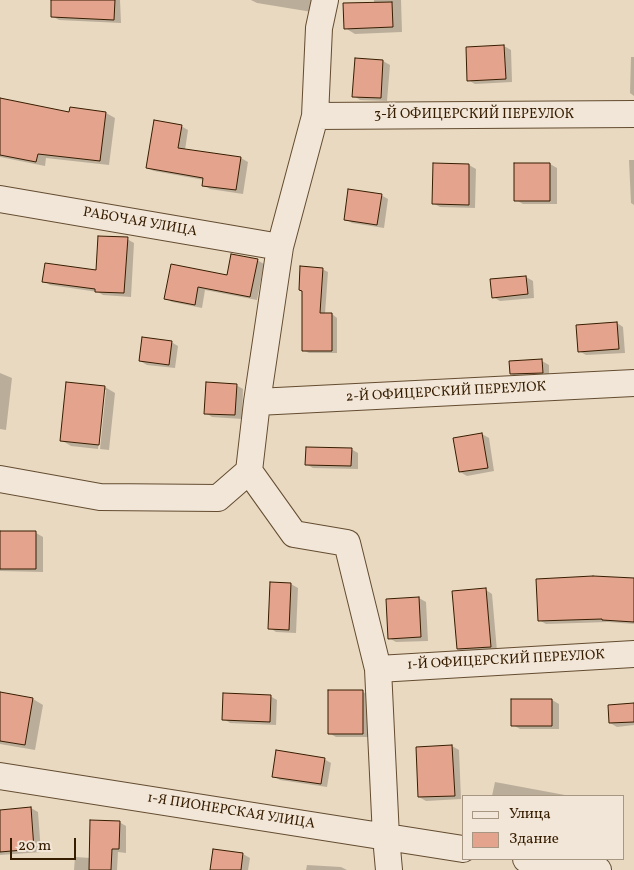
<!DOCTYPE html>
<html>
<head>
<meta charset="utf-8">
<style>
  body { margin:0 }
  #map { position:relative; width:634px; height:870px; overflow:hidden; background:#e9d9c1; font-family:Vollkorn,serif }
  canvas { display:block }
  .legend { position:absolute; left:462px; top:795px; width:162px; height:65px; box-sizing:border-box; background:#f1e6d7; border:1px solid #a79681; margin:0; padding:6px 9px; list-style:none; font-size:15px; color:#371d00 }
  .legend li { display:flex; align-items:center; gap:10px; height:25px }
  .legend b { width:25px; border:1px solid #a79681 }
  .scale { position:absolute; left:10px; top:838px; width:66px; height:22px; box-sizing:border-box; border:2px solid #371d00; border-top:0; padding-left:6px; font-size:15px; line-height:18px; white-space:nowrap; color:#371d00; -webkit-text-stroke:4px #f1e6d7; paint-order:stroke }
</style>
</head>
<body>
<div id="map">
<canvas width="634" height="870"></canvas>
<ul class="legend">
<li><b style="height:6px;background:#f1e6d7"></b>Улица</li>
<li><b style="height:14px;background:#e3a38d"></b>Здание</li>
</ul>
<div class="scale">20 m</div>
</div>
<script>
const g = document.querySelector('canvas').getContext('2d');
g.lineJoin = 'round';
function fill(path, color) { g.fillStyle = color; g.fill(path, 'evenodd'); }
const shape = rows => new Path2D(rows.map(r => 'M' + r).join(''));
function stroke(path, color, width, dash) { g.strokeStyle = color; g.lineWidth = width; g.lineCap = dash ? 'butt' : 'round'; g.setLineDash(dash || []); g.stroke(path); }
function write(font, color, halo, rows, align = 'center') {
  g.font = font + ' Vollkorn,serif'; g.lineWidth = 4; g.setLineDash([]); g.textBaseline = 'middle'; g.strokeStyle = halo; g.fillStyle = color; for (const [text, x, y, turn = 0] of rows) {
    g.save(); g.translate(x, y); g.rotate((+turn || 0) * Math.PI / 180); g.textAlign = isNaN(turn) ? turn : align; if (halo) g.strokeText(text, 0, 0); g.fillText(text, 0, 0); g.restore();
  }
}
const shadow = shape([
  [53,0,120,0,121,23,59,20,52,16],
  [251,0,314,0,312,12,257,3],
  [374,0,401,0,402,32,355,34,345,28,374,4],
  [504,46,511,50,512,82,475,84,468,80],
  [631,57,634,57,634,96,630,93],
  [383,61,390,65,387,101,360,100,354,96],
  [0,106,70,114,71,109,106,113,115,118,109,165,46,158,45,166,0,157],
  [181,126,188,130,185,150,241,158,248,162,243,194,210,189,203,185,204,180,154,171,147,168],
  [629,160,634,160,634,205,631,203],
  [550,164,557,168,557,204,523,204,516,200],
  [434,165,469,165,476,169,475,208,440,207,433,203],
  [381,195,388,199,384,228,352,223,345,219],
  [127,239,134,243,131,297,103,295,98,292,50,285,43,281,97,272],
  [257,260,264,264,257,300,205,290,202,308,172,302,165,298,228,277],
  [322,269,328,272,325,314,332,314,337,318,337,353,309,353,303,350,303,292,300,290],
  [526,277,533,281,534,298,500,301,493,297],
  [617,323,623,327,625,353,586,355,579,351],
  [171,342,178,346,175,368,147,365,140,361],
  [542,361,549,365,549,376,518,377,511,374],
  [0,373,12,378,6,430,0,429],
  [236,385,243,389,242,419,212,417,206,413],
  [105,387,115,393,109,450,100,449,106,390,104,390,98,449,71,446,61,440],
  [482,434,489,438,494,471,467,476,460,472],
  [351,449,358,453,358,469,313,468,306,464],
  [0,533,36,533,43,537,43,572,0,571],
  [634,580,634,624,608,622,546,624,539,620],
  [291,584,298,588,296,633,276,632,270,628],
  [486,590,492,594,497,651,465,653,458,649],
  [419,598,426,602,428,641,396,642,389,638,387,600],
  [363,692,370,696,370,737,336,737,329,733],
  [0,693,33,699,43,705,35,750,0,744],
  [270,696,277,700,276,725,230,723,224,719],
  [552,700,559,704,559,729,520,729,513,725],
  [634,705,634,725,617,727,610,723],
  [452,746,459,750,461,799,426,801,419,797],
  [324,759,331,763,327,787,280,780,273,776],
  [495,782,565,795,568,796,492,796],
  [31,808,38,812,41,852,0,855,0,811],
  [119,822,126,826,126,853,118,852,117,870,74,870,75,857,91,858],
  [214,850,243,854,250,858,248,870,211,870],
  [307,865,341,867,347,870,306,870]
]);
const building = shape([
  [51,0,115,0,114,20,51,17,51,0],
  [392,2,393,27,344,29,343,3,392,2],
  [504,45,506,79,467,81,466,47,504,45],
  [355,58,383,60,381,98,352,97,355,58],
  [0,98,69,112,70,107,106,112,100,161,38,154,36,162,0,155,0,98],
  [154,120,182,125,178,148,241,157,236,190,202,186,203,178,146,168,154,120],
  [433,163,469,164,469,205,432,204,433,163],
  [514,163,550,163,550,201,514,201,514,163],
  [348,189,382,194,377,225,344,220,348,189],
  [98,236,128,237,124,293,95,292,95,289,42,282,45,263,96,270,98,236],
  [231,254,258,259,250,297,198,287,195,305,164,299,171,264,227,275,231,254],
  [300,266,323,268,320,313,332,313,332,351,302,351,302,291,299,290,300,266],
  [526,276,528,294,492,298,490,279,526,276],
  [617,322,619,349,578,352,576,325,617,322],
  [142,337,172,341,169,365,139,361,142,337],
  [542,359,543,373,510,374,509,361,542,359],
  [66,382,105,386,99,445,60,441,66,382],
  [206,382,237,384,235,415,204,414,206,382],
  [482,433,488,468,459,472,453,438,482,433],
  [306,447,352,448,351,466,305,465,306,447],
  [0,531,36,531,36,569,0,569,0,531],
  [593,576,634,578,634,622,602,620,602,619,538,621,536,579,593,576],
  [270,582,291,583,289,630,268,629,270,582],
  [486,588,491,647,457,649,452,591,486,588],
  [419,597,421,637,388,639,386,599,419,597],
  [328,690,363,690,363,734,328,734,328,690],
  [0,692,33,698,25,745,0,741,0,692],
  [223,693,271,695,270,722,222,720,223,693],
  [511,699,552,699,552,726,511,726,511,699],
  [634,703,634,722,609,723,608,705,634,703],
  [452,745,455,796,418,797,416,747,452,745],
  [276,750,325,758,321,784,272,777,276,750],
  [31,807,34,849,0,852,0,810,31,807],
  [90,820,120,821,119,849,112,849,111,870,89,870,90,820],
  [213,849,243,853,241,870,210,870,213,849]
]);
const minor = shape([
  [315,116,634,114],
  [0,199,280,247],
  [257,402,634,383],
  [249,471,294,534,347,543,378,669,386,837,389,870],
  [0,479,100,497,218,498,249,471,257,402,280,247,315,116,319,28,325,0],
  [378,669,634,654],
  [0,776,463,849],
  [526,859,598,870]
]);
const streetNames = [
  ["3-Й ОФИЦЕРСКИЙ ПЕРЕУЛОК",474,115],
  ["РАБОЧАЯ УЛИЦА",140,223,10],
  ["2-Й ОФИЦЕРСКИЙ ПЕРЕУЛОК",446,393,-3],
  ["1-Й ОФИЦЕРСКИЙ ПЕРЕУЛОК",506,661,-3],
  ["1-Я ПИОНЕРСКАЯ УЛИЦА",231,812,9]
];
fill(shadow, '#0003');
fill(building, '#e3a38d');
stroke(building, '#371d00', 1);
stroke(minor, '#644c30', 28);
stroke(minor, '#f1e6d7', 26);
write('14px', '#371d00', '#f1e6d7', streetNames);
</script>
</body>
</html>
